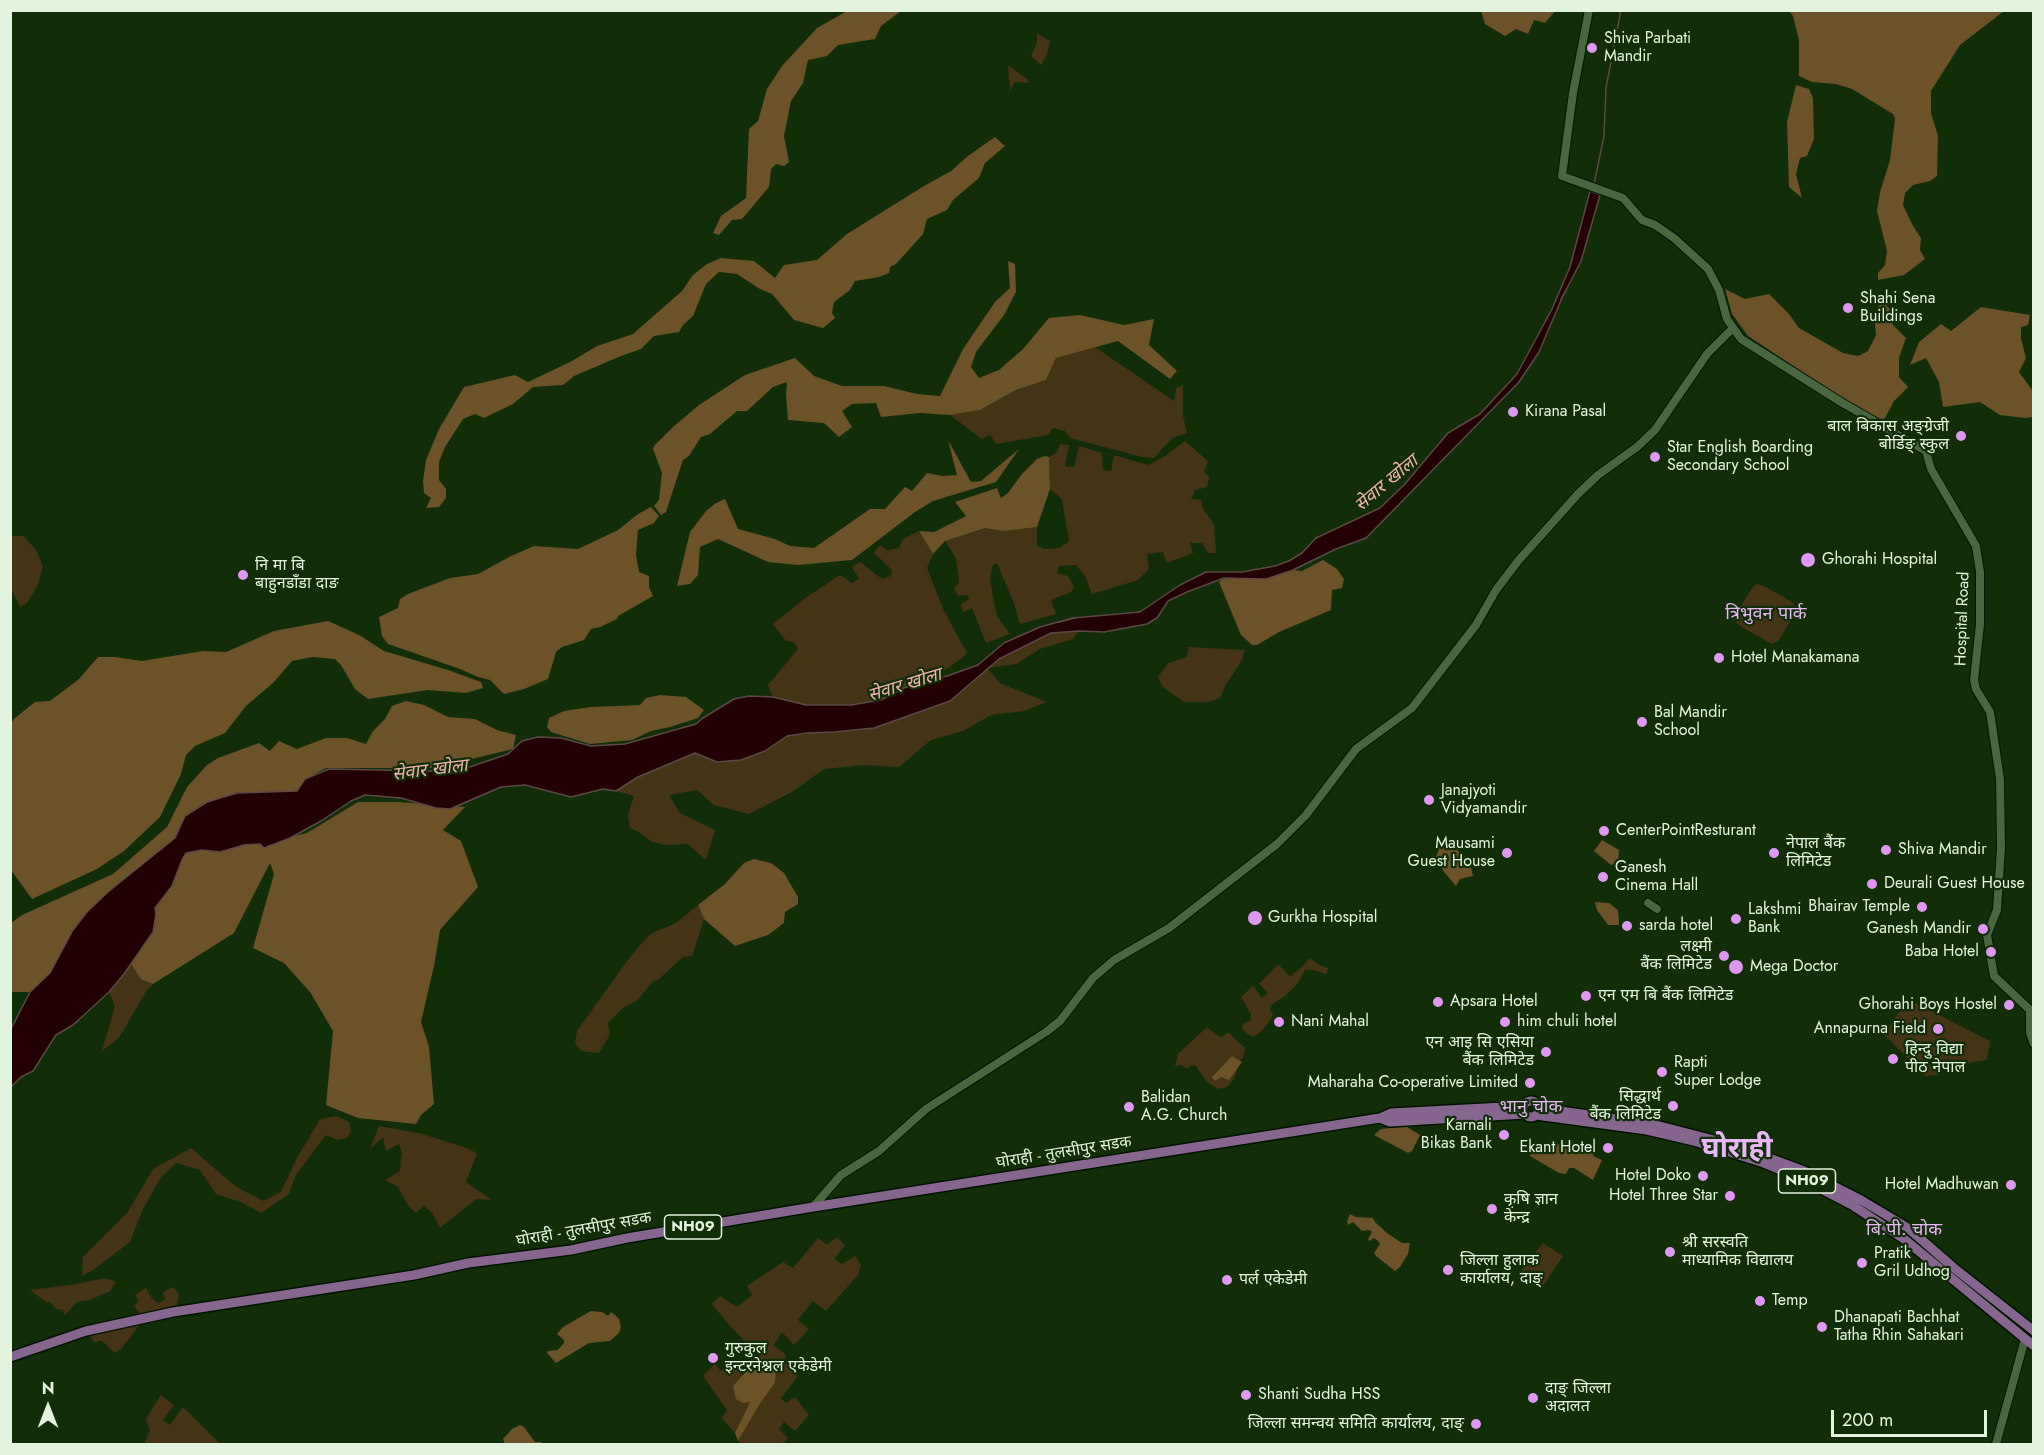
<!DOCTYPE html>
<html>
<head>
<meta charset="utf-8">
<style>
  body { margin:0 }
  #map { position:relative; width:2044px; height:1455px; overflow:hidden; background:#112e08; font-family:Jost,sans-serif }
  canvas { display:block }
  .frame { position:absolute; inset:0; border:12px solid #e2f4dd; pointer-events:none }
  .north { position:absolute; left:18px; top:1377px; width:60px; height:60px; -webkit-text-stroke:4px #112e08; paint-order:stroke; rotate:0deg; font-size:16px; font-weight:700; line-height:24px; text-align:center; color:#e2f4dd }
  .north::after { content:''; display:block; margin:auto; width:21px; height:27px; background:#e2f4dd; clip-path:polygon(50% 0,100% 100%,50% 72%,0 100%) }
  .scale { position:absolute; left:1831px; top:1410px; width:156px; height:27px; box-sizing:border-box; border:3px solid #e2f4dd; border-top:0; padding-left:8px; font-size:18px; line-height:21px; white-space:nowrap; color:#e2f4dd; -webkit-text-stroke:4px #112e08; paint-order:stroke }
</style>
</head>
<body>
<div id="map">
<canvas width="2044" height="1455"></canvas>
<div class="frame"></div>
<div class="north">N</div>
<div class="scale">200 m</div>
</div>
<script>
const g = document.querySelector('canvas').getContext('2d');
g.lineJoin = 'round';
function fill(path, color) { g.fillStyle = color; g.fill(path, 'evenodd'); }
const shape = rows => new Path2D(rows.map(r => 'M' + r).join(''));
function stroke(path, color, width, dash) { g.strokeStyle = color; g.lineWidth = width; g.lineCap = dash ? 'butt' : 'round'; g.setLineDash(dash || []); g.stroke(path); }
function write(font, color, halo, rows, align = 'center') {
  g.font = font + ' Jost,"Noto Sans Devanagari",sans-serif'; g.lineWidth = 4.5; g.setLineDash([]); g.textBaseline = 'middle'; g.strokeStyle = halo; g.fillStyle = color; for (const [text, x, y, turn = 0] of rows) {
    g.save(); g.translate(x, y); g.rotate((+turn || 0) * Math.PI / 180); g.textAlign = isNaN(turn) ? turn : align; if (halo) g.strokeText(text, 0, 0); g.fillText(text, 0, 0); g.restore();
  }
}
const green = shape([
  [1037,33,1050,41,1047,54,1041,65,1031,56,1037,43],
  [1008,65,1028,80,1028,83,1015,82,1010,91],
  [1095,347,1174,401,1176,388,1183,385,1183,416,1187,433,1172,438,1154,458,1142,457,1070,438,1065,431,1053,428,1048,435,996,444,990,435,982,439,950,415,980,410,1016,390,1046,380,1056,358],
  [1185,441,1208,461,1204,472,1209,477,1207,487,1195,490,1191,499,1201,500,1203,508,1214,525,1216,553,1208,553,1202,543,1190,543,1193,553,1167,563,1163,552,1147,554,1149,569,1138,580,1092,594,1085,576,1076,565,1059,566,1057,573,1068,576,1074,587,1071,592,1051,600,1056,614,1020,624,1014,603,997,563,992,566,990,580,997,616,1010,634,986,643,972,608,963,612,961,604,969,599,968,595,958,596,954,589,959,582,956,558,945,541,985,527,1005,531,1037,527,1037,546,1045,549,1060,548,1069,541,1062,499,1050,489,1049,457,1057,452,1060,444,1069,445,1065,466,1074,467,1079,446,1102,453,1103,470,1111,471,1114,455,1148,465,1165,456],
  [919,531,933,554,927,568,944,611,967,653,962,658,932,679,904,688,881,700,851,705,806,705,773,697,768,685,798,649,794,642,786,641,773,624,804,599,840,575,852,583,859,579,852,567,860,562,882,579,891,576,892,570,874,553,880,545,888,550,899,548,903,539],
  [11,536,24,536,36,550,43,567,37,587,27,603,20,607,11,589],
  [1757,584,1764,586,1792,602,1796,607,1795,613,1779,640,1772,644,1740,626,1735,621,1736,614,1753,587],
  [1079,631,1073,639,1040,649,1016,664,987,668,1000,683,1047,702,1024,711,991,715,963,731,931,740,899,767,865,765,824,769,792,792,749,814,714,805,697,790,669,795,680,813,715,830,706,860,688,844,666,845,652,842,639,832,630,828,628,814,634,796,616,791,638,777,659,767,695,753,717,761,765,751,787,736,807,733,834,732,874,728,950,701,973,682,987,667,1022,646,1051,633],
  [1188,647,1245,650,1242,660,1225,686,1220,698,1208,702,1184,702,1163,687,1158,677,1168,663,1187,657],
  [698,905,704,919,692,956,683,957,658,980,653,981,638,1000,623,1008,608,1023,610,1033,608,1038,599,1053,581,1051,575,1043,577,1031,630,957,650,934,676,923],
  [1310,958,1319,965,1328,968,1327,973,1326,974,1314,970,1305,970,1298,983,1284,997,1271,1005,1270,1010,1273,1013,1271,1019,1262,1031,1253,1037,1244,1031,1242,1028,1243,1024,1251,1020,1251,1014,1241,997,1253,986,1262,998,1268,993,1259,984,1278,964,1290,976,1302,967],
  [131,964,141,978,153,984,147,990,119,1038,102,1051,115,1006,109,992],
  [1908,999,1990,1041,1987,1060,1946,1066,1938,1075,1925,1076,1884,1034],
  [1207,1027,1221,1038,1228,1032,1245,1048,1244,1056,1241,1059,1234,1079,1227,1087,1218,1089,1207,1082,1196,1066,1192,1065,1187,1069,1181,1065,1175,1066,1178,1054],
  [337,1116,349,1122,351,1131,347,1138,337,1140,326,1135,296,1175,289,1194,261,1213,241,1202,216,1194,200,1170,176,1163,161,1177,143,1209,130,1242,96,1268,82,1276,83,1257,127,1213,153,1169,191,1148,235,1186,263,1201,281,1192,297,1158,320,1119],
  [379,1126,419,1133,470,1149,477,1154,466,1182,492,1200,476,1199,440,1228,432,1213,424,1206,416,1213,410,1208,398,1187,385,1180,400,1171,402,1153,399,1144,386,1151,383,1137,370,1149],
  [837,1237,845,1245,834,1259,842,1264,855,1256,861,1265,858,1275,826,1311,813,1301,798,1320,809,1329,794,1345,782,1332,774,1345,786,1355,785,1361,798,1376,781,1398,786,1403,795,1397,809,1415,795,1431,784,1422,779,1429,788,1438,782,1444,741,1444,738,1441,761,1402,775,1383,776,1372,731,1327,712,1304,720,1296,735,1306,739,1306,752,1295,747,1286,783,1262,793,1268,818,1238,827,1245],
  [1543,1243,1563,1256,1541,1289,1520,1273],
  [106,1278,116,1282,110,1291,90,1300,77,1302,65,1315,63,1310,56,1309,50,1302,46,1302,30,1290,77,1284],
  [173,1287,179,1294,177,1306,140,1314,134,1306,139,1301,135,1295,146,1288,150,1296,158,1303,165,1300,163,1292],
  [140,1324,121,1349,115,1353,101,1340,94,1343,90,1335],
  [715,1364,721,1371,728,1364,743,1375,734,1386,750,1402,735,1433,722,1418,727,1410,703,1376],
  [161,1395,174,1405,163,1420,170,1425,183,1407,220,1444,148,1444,145,1442,150,1430,146,1419]
]);
const forest = shape([
  [849,10,901,11,881,26,875,39,838,45,827,56,808,60,803,83,791,101,784,136,789,162,784,166,776,164,771,169,769,187,742,219,732,220,719,235,713,233,721,216,746,198,749,129,758,121,767,89,782,66,817,28],
  [1556,10,1545,23,1534,20,1528,34,1516,29,1505,36,1485,24,1481,11],
  [1789,11,2004,11,1960,45,1931,91,1931,113,1938,136,1937,176,1930,181,1913,185,1905,193,1903,205,1913,226,1921,238,1920,250,1925,259,1904,275,1878,280,1878,273,1885,265,1887,251,1877,211,1880,192,1890,160,1895,118,1893,114,1852,89,1836,84,1812,82,1799,76,1799,40,1793,16],
  [1796,85,1809,89,1813,98,1814,139,1807,156,1800,158,1796,174,1802,198,1789,187,1787,122],
  [995,137,1005,146,985,163,979,178,953,200,947,210,927,219,923,234,896,264,890,267,889,273,879,277,855,281,850,290,834,302,832,313,835,318,823,328,794,320,772,294,760,289,737,274,719,272,706,284,693,316,683,325,679,332,654,336,641,349,621,356,574,376,563,385,533,387,513,404,484,418,475,414,463,419,445,447,439,462,439,480,446,489,446,498,439,507,426,508,431,498,424,493,423,481,426,460,439,429,464,387,515,375,528,382,572,361,597,346,633,334,682,291,693,275,707,264,721,258,754,261,775,278,784,265,817,260,847,234,924,186,951,171,968,156],
  [1008,261,1015,264,1016,292,1004,315,976,352,971,367,979,378,999,370,1023,349,1049,318,1080,315,1124,325,1154,319,1149,345,1177,371,1170,379,1118,341,1056,358,1046,380,1016,390,980,410,950,415,920,413,881,417,876,403,852,404,842,411,852,427,839,437,824,423,788,420,786,394,787,382,773,387,747,411,737,411,710,434,701,437,689,456,683,460,666,512,661,515,654,506,659,500,662,473,653,449,654,446,673,427,699,405,745,375,795,358,814,376,842,386,884,386,917,394,940,396,963,349,995,302,1010,288],
  [1725,289,1745,299,1769,294,1789,314,1799,328,1843,353,1858,356,1868,351,1876,335,1874,314,1882,301,1891,310,1893,325,1906,338,1899,358,1899,377,1908,387,1894,401,1885,418,1881,420,1854,406,1748,336,1732,314],
  [1981,307,2030,315,2028,325,2021,327,2021,339,2026,358,2019,372,2033,391,2033,417,2025,418,2000,415,1980,402,1943,407,1939,382,1926,358,1910,365,1919,342,1941,324,1951,331],
  [948,440,971,482,981,481,1019,449,996,482,933,501,915,512,852,560,798,565,768,562,718,539,700,547,698,575,690,584,677,586,690,532,706,511,716,503,725,499,738,529,775,539,790,546,814,548,870,509,885,509,905,487,912,491,927,473,943,476,957,475],
  [1045,456,1049,457,1050,489,1037,527,1005,531,985,528,945,541,933,554,919,531,934,532,966,516,955,502,997,488,1001,498,1008,493,1022,474,1037,459],
  [651,507,659,516,654,523,638,530,636,555,639,572,649,576,649,587,653,596,618,616,617,619,600,627,591,629,584,640,562,647,556,652,548,679,524,689,504,694,490,680,478,677,460,669,388,644,382,636,379,617,398,608,400,599,408,594,450,578,478,574,511,556,534,546,578,549,618,530,638,514],
  [1323,560,1337,569,1344,579,1342,588,1332,590,1331,610,1279,632,1257,645,1252,645,1241,635,1219,582,1224,578,1266,579,1293,570,1302,571],
  [328,621,359,635,384,651,448,670,481,682,483,688,466,693,428,690,368,699,355,689,341,665,335,659,312,657,292,661,274,682,246,706,225,733,195,746,186,755,181,774,160,817,124,851,97,869,32,899,11,870,10,724,15,718,35,702,50,701,79,679,98,657,115,657,142,661,203,651,226,652,274,631],
  [660,695,686,697,704,710,698,718,670,727,651,731,632,740,590,744,551,732,547,727,549,718,564,711,591,707,640,705,646,698],
  [406,701,424,705,448,717,475,719,497,730,516,735,513,749,434,768,326,768,305,779,297,791,237,793,185,816,175,838,108,892,73,930,50,973,30,992,11,992,11,923,22,915,113,874,167,827,187,787,207,765,218,758,259,743,270,751,279,741,297,749,326,738,347,738,366,744,373,731,385,719,392,706],
  [358,802,398,802,465,807,443,830,461,841,478,887,440,930,434,966,421,1022,429,1047,434,1104,421,1115,416,1124,358,1118,326,1105,333,1031,310,992,284,963,253,948,274,874,270,863,234,933,153,984,141,979,131,964,153,932,156,914,155,908,172,886,182,860,186,853,202,850,220,852,244,845,260,844,307,833],
  [1439,840,1448,840,1459,852,1469,859,1473,876,1460,879,1456,886,1444,872,1436,857,1439,849,1435,844],
  [1602,840,1619,850,1618,863,1611,865,1594,851],
  [754,859,771,863,784,873,798,897,798,904,785,912,784,923,768,935,735,946,704,919,698,905,725,884,744,863],
  [1595,902,1609,903,1618,910,1619,925,1608,925,1597,910],
  [1232,1056,1242,1062,1229,1080,1221,1077,1215,1081,1212,1077],
  [1400,1127,1407,1127,1420,1135,1412,1151,1408,1153,1374,1135,1381,1129],
  [1570,1140,1576,1144,1586,1144,1593,1147,1595,1149,1593,1156,1602,1160,1593,1180,1574,1168,1569,1168,1566,1174,1559,1173,1530,1156,1536,1144,1544,1147,1548,1146,1550,1141,1561,1145],
  [1350,1214,1356,1217,1373,1218,1375,1222,1387,1233,1402,1243,1410,1243,1408,1254,1400,1267,1395,1271,1376,1256,1374,1253,1380,1244,1378,1241,1374,1238,1370,1241,1368,1239,1372,1232,1370,1230,1362,1231,1353,1222,1348,1225,1347,1221],
  [591,1311,602,1312,608,1316,611,1312,615,1315,619,1319,621,1327,619,1333,610,1341,589,1343,556,1363,547,1353,548,1351,558,1350,564,1343,564,1340,557,1334,563,1327],
  [760,1356,776,1372,775,1383,761,1402,738,1441,735,1433,750,1402,743,1403,736,1399,733,1386],
  [520,1425,524,1427,535,1442,541,1442,543,1444,505,1444,503,1439,512,1429]
]);
const water = shape([
  [1590,191,1600,195,1581,261,1562,298,1539,352,1519,382,1366,538,1336,549,1293,570,1266,579,1224,578,1187,592,1168,601,1157,618,1147,624,1104,632,1079,631,1051,633,999,659,950,701,874,728,834,732,807,733,787,736,765,751,741,760,717,762,695,753,638,777,616,791,603,789,571,797,525,785,501,787,450,809,436,808,401,798,365,795,351,801,321,821,290,838,264,848,260,844,244,845,220,852,202,850,186,853,182,860,172,886,155,908,156,914,153,932,124,974,109,992,73,1025,56,1035,33,1071,21,1077,11,1087,11,1029,30,992,50,973,73,930,87,912,108,892,175,838,185,816,207,802,237,793,297,791,305,779,329,769,430,771,449,774,508,754,522,741,538,737,561,738,591,746,625,744,696,724,703,718,734,699,749,696,773,697,806,705,851,705,881,700,904,688,932,679,947,676,978,665,1004,643,1040,627,1073,618,1140,612,1180,585,1206,572,1242,572,1275,566,1289,561,1302,553,1316,538,1380,508,1404,485,1448,433,1480,414,1517,374,1552,309,1570,267,1590,191]
]);
const stream = shape([
  [1594,184,1604,136,1606,88,1621,10],
  [1561,299,1566,290],
  [1059,622,1075,618]
]);
const tertiary = shape([
  [1589,10,1573,93,1562,176,1623,198,1642,220,1655,225,1674,238,1708,269,1719,290,1727,319,1741,339,1841,402,1926,451,1931,469,1976,546,1980,572,1980,624,1974,680,1976,689,1990,712,2000,779,2001,848,1997,910,1987,935,1994,976,2030,1010,2030,1033,2034,1044],
  [1648,903,1657,909],
  [813,1207,841,1175,879,1151,926,1109,1046,1032,1060,1021,1093,978,1114,960,1169,928,1277,844,1306,815,1356,749,1412,708,1476,625,1496,590,1518,561,1578,494,1598,475,1637,447,1655,430,1707,354,1733,328],
  [1996,1444,2025,1339]
]);
const primary = shape([
  '1523 1109a8 8 0 1 1 16 0a8 8 0 1 1-16 0Z',
  [1539,1108,1652,1124,1737,1146,1804,1171,1861,1200,1908,1228,1954,1268,2034,1331],
  [1536,1115,1647,1130,1694,1141,1764,1163,1800,1178,1852,1205,1904,1239,2034,1346],
  [1380,1118,1390,1122,1525,1114],
  [10,1357,86,1331,173,1312,414,1275,468,1263,571,1250,627,1238,813,1207,1380,1118,1391,1113,1523,1106]
]);
const markers = [
  [1592,48,6,"#df98f2"],
  [1848,308,6,"#df98f2"],
  [1513,412,6,"#df98f2"],
  [1961,436,6,"#df98f2"],
  [1655,457,6,"#df98f2"],
  [1808,560,8,"#df98f2"],
  [243,575,6,"#df98f2"],
  [1719,658,6,"#df98f2"],
  [1642,722,6,"#df98f2"],
  [1429,800,6,"#df98f2"],
  [1604,831,6,"#df98f2"],
  [1886,850,6,"#df98f2"],
  [1507,853,6,"#df98f2"],
  [1774,853,6,"#df98f2"],
  [1603,877,6,"#df98f2"],
  [1872,884,6,"#df98f2"],
  [1922,907,6,"#df98f2"],
  [1255,918,8,"#df98f2"],
  [1736,919,6,"#df98f2"],
  [1627,926,6,"#df98f2"],
  [1983,929,6,"#df98f2"],
  [1991,952,6,"#df98f2"],
  [1724,956,6,"#df98f2"],
  [1736,967,8,"#df98f2"],
  [1586,996,6,"#df98f2"],
  [1438,1002,6,"#df98f2"],
  [2009,1005,6,"#df98f2"],
  [1279,1022,6,"#df98f2"],
  [1505,1022,6,"#df98f2"],
  [1938,1029,6,"#df98f2"],
  [1546,1052,6,"#df98f2"],
  [1893,1059,6,"#df98f2"],
  [1662,1072,6,"#df98f2"],
  [1530,1083,6,"#df98f2"],
  [1673,1106,6,"#df98f2"],
  [1129,1107,6,"#df98f2"],
  [1504,1135,6,"#df98f2"],
  [1608,1148,6,"#df98f2"],
  [1703,1176,6,"#df98f2"],
  [2011,1185,6,"#df98f2"],
  [1730,1196,6,"#df98f2"],
  [1492,1209,6,"#df98f2"],
  [1670,1252,6,"#df98f2"],
  [1862,1263,6,"#df98f2"],
  [1448,1270,6,"#df98f2"],
  [1227,1280,6,"#df98f2"],
  [1760,1301,6,"#df98f2"],
  [1822,1327,6,"#df98f2"],
  [713,1358,6,"#df98f2"],
  [1246,1395,6,"#df98f2"],
  [1533,1398,6,"#df98f2"],
  [1476,1424,6,"#df98f2"]
];
const shields = [
  [1807,1181,57],
  [693,1227,57]
];
const shieldNames = [
  ["NH09",1807,1181],
  ["NH09",693,1227]
];
const poiNames = [
  ["Shiva Parbati",1604,39],
  ["Mandir",1604,57],
  ["Shahi Sena",1860,299],
  ["Buildings",1860,317],
  ["Kirana Pasal",1525,412],
  ["बाल बिकास अङ्ग्रेजी",1949,427,"right"],
  ["बोर्डिङ् स्कुल",1949,445,"right"],
  ["Star English Boarding",1667,448],
  ["Secondary School",1667,466],
  ["Ghorahi Hospital",1822,560],
  ["नि मा बि",255,566],
  ["बाहुनडाँडा दाङ",255,584],
  ["Hotel Manakamana",1731,658],
  ["Bal Mandir",1654,713],
  ["School",1654,731],
  ["Janajyoti",1441,791],
  ["Vidyamandir",1441,809],
  ["CenterPointResturant",1616,831],
  ["Mausami",1495,844,"right"],
  ["Guest House",1495,862,"right"],
  ["नेपाल बैंक",1786,844],
  ["लिमिटेड",1786,862],
  ["Shiva Mandir",1898,850],
  ["Ganesh",1615,868],
  ["Cinema Hall",1615,886],
  ["Deurali Guest House",1884,884],
  ["Bhairav Temple",1910,907,"right"],
  ["Lakshmi",1748,910],
  ["Bank",1748,928],
  ["Gurkha Hospital",1268,918],
  ["sarda hotel",1639,926],
  ["Ganesh Mandir",1971,929,"right"],
  ["लक्ष्मी",1712,947,"right"],
  ["बैंक लिमिटेड",1712,965,"right"],
  ["Baba Hotel",1979,952,"right"],
  ["Mega Doctor",1750,967],
  ["एन एम बि बैंक लिमिटेड",1598,996],
  ["Apsara Hotel",1450,1002],
  ["Ghorahi Boys Hostel",1997,1005,"right"],
  ["Nani Mahal",1291,1022],
  ["him chuli hotel",1517,1022],
  ["Annapurna Field",1926,1029,"right"],
  ["एन आइ सि एसिया",1534,1043,"right"],
  ["बैंक लिमिटेड",1534,1061,"right"],
  ["हिन्दु विद्या",1905,1050],
  ["पीठ नेपाल",1905,1068],
  ["Rapti",1674,1063],
  ["Super Lodge",1674,1081],
  ["Maharaha Co-operative Limited",1518,1083,"right"],
  ["सिद्धार्थ",1661,1097,"right"],
  ["बैंक लिमिटेड",1661,1115,"right"],
  ["Balidan",1141,1098],
  ["A.G. Church",1141,1116],
  ["Karnali",1492,1126,"right"],
  ["Bikas Bank",1492,1144,"right"],
  ["Ekant Hotel",1596,1148,"right"],
  ["Hotel Doko",1691,1176,"right"],
  ["Hotel Madhuwan",1999,1185,"right"],
  ["Hotel Three Star",1718,1196,"right"],
  ["कृषि ज्ञान",1504,1200],
  ["केन्द्र",1504,1218],
  ["श्री सरस्वति",1682,1243],
  ["माध्यामिक विद्यालय",1682,1261],
  ["Pratik",1874,1254],
  ["Gril Udhog",1874,1272],
  ["जिल्ला हुलाक",1460,1261],
  ["कार्यालय, दाङ्",1460,1279],
  ["पर्ल एकेडेमी",1239,1280],
  ["Temp",1772,1301],
  ["Dhanapati Bachhat",1834,1318],
  ["Tatha Rhin Sahakari",1834,1336],
  ["गुरुकुल",725,1349],
  ["इन्टरनेश्नल एकेडेमी",725,1367],
  ["दाङ् जिल्ला",1545,1389],
  ["अदालत",1545,1407],
  ["Shanti Sudha HSS",1258,1395],
  ["जिल्ला समन्वय समिति कार्यालय, दाङ्",1464,1424,"right"]
];
const streetNames = [
  ["Hospital Road",1963,619,-88],
  ["घोराही - तुलसीपुर सडक",1064,1153,-9],
  ["घोराही - तुलसीपुर सडक",584,1230,-10]
];
const waterNames = [
  ["सेवार खोला",1387,484,-40],
  ["सेवार खोला",905,686,-17],
  ["सेवार खोला",430,771,-7]
];
const neighbourhoodNames = [
  ["त्रिभुवन पार्क",1766,615],
  ["भानु चोक",1531,1108],
  ["बि.पी. चोक",1904,1231]
];
const townNames = [
  ["घोराही",1737,1150]
];
fill(green, '#453315');
fill(forest, '#6b5228');
fill(water, '#220003');
stroke(water, '#5c4944', 1.5);
stroke(stream, '#5c4944', 1.5);
stroke(tertiary, '#021400', 10);
stroke(primary, '#021400', 12);
stroke(tertiary, '#48673f', 8);
stroke(primary, '#86668f', 9);
for (const [x, y, r, color] of markers) { const dot = new Path2D(); dot.arc(x, y, r, 0, 2 * Math.PI); g.fillStyle = color; g.fill(dot); stroke(dot, '#112e08', 2); }
for (const [x, y, w] of shields) { const box = new Path2D(); box.roundRect(x - w / 2, y - 12, w, 24, 4.5); g.fillStyle = '#112e08'; g.fill(box); stroke(box, '#e2f4dd', 1.5); }
write('bold 15px', '#e2f4dd', null, shieldNames);
write('16px', '#e2f4dd', '#112e08', poiNames, 'left');
write('16px', '#e2f4dd', '#112e08', streetNames);
write('italic 18px', '#f3b0b0', '#112e08', waterNames);
write('18px', '#e7b6f5', '#112e08', neighbourhoodNames);
write('bold 28px', '#e7b6f5', '#112e08', townNames);
</script>
</body>
</html>
